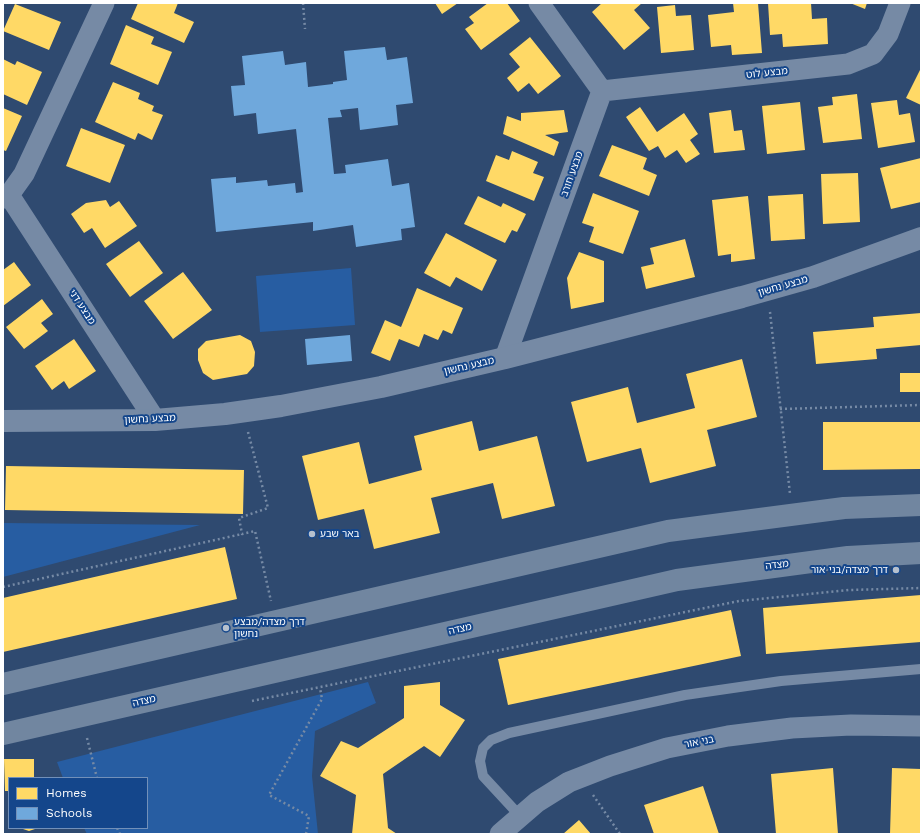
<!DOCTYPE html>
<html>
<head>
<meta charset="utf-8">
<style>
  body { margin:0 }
  #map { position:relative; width:924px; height:837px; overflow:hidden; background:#2f4a70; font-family:"Work Sans",sans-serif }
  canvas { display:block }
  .frame { position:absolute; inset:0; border:4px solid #fff; pointer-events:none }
  .legend { position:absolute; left:8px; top:777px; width:140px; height:52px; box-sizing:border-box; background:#14468b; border:1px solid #7290b9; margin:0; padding:5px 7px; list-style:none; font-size:12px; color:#fff }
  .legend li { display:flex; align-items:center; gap:8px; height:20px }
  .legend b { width:20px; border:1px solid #7290b9 }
</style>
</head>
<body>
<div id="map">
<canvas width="924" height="837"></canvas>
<div class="frame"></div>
<ul class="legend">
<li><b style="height:11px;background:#ffd966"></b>Homes</li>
<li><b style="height:11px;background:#6fa8dc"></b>Schools</li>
</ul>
</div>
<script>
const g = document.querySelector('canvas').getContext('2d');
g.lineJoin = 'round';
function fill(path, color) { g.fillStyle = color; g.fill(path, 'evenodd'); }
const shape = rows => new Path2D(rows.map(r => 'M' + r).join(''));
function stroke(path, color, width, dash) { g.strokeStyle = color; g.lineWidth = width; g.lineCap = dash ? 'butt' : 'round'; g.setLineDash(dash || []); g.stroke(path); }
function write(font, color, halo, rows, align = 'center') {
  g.font = font + ' "Work Sans","Noto Sans Hebrew",sans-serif'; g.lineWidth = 4; g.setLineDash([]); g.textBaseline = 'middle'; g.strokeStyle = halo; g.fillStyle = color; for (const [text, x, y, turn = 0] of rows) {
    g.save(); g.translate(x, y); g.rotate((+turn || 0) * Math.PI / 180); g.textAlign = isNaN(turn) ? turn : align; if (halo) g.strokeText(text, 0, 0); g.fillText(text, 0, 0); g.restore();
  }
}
const green = shape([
  [351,268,355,325,260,332,256,276],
  [3,523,200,525,3,577],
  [368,682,376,703,315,731,312,776,318,834,87,834,84,828,147,828,147,778,63,778,57,762]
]);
const homes = shape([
  [138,3,178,3,174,13,194,22,184,43,131,19],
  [435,3,458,3,442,14],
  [488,3,507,3,520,21,481,50,465,29,474,23,469,17],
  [602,3,642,3,634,10,650,28,624,50,592,12],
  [733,3,758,3,762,53,732,55,731,45,711,47,708,15,734,12],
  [768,3,811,3,812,19,827,18,828,44,783,47,782,34,770,35],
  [850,3,867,3,865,9],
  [15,4,61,22,49,50,3,31],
  [675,5,676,16,691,15,694,50,661,53,657,7],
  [126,25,154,37,151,44,172,52,158,85,110,64],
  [530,37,561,76,538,94,529,83,518,92,507,78,520,67,509,54],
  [3,59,15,65,17,61,42,72,27,105,3,94],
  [921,68,921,105,906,98],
  [113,82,140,93,138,99,154,106,152,111,163,115,152,140,138,133,135,140,95,122],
  [857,94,862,139,823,143,818,107,833,105,832,97],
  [897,100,899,115,910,113,915,142,878,148,871,103],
  [800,102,805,150,767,154,762,106],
  [640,107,657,132,684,113,698,134,690,140,700,154,686,163,677,150,665,158,658,146,649,151,626,117],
  [3,108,22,116,6,151,3,150],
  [564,110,568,132,545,135,559,142,554,156,503,134,507,116,521,121,521,113],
  [731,110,734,131,742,130,745,150,714,153,709,113],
  [81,128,125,145,110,183,66,166],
  [612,145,647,158,643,169,657,175,649,196,599,176],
  [512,151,538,162,533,173,544,177,534,201,486,181,496,155,509,160],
  [921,158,921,202,891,209,880,168],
  [858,173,860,222,823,224,821,174],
  [593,193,639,211,623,254,589,242,594,227,582,223],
  [803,194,805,239,771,241,768,196],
  [478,196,501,207,503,203,526,214,517,232,512,230,505,243,464,224],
  [748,196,755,259,731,262,731,254,718,256,712,200],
  [106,200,110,207,119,201,137,226,105,248,92,228,84,233,71,214,86,203],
  [446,233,497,260,482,291,456,277,450,287,424,273],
  [685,239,695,277,646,289,641,267,654,264,650,248],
  [139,241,163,273,130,297,106,264],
  [579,252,604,261,604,302,571,309,567,278],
  [14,262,31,285,3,306,3,270],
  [183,272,212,310,173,339,144,301],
  [417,288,463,308,452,334,443,330,438,340,424,334,419,347,399,339,390,361,371,353,385,320,401,327],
  [42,299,53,314,41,323,48,331,24,349,6,327],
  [921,313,921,345,876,349,877,359,816,364,813,332,874,327,873,317],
  [240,335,251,341,255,352,254,366,247,374,213,380,203,373,198,360,198,349,206,341],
  [74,339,96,371,69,389,64,381,52,390,35,366],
  [742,359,757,417,707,430,716,466,650,483,641,448,587,462,571,402,628,387,637,423,695,408,686,374],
  [900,373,921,373,921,392,900,392],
  [472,421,479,451,537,436,555,506,502,519,493,483,431,498,440,533,374,549,364,509,318,520,302,456,359,442,369,484,422,470,414,436],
  [823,422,921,422,921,469,823,470],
  [6,466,244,470,243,514,5,510],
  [225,547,237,599,3,652,3,598],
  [921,595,921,642,766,654,763,608],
  [731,610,741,656,508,705,498,659],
  [440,682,440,705,465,720,440,757,424,746,383,774,388,828,397,834,352,834,356,795,320,776,341,741,358,748,404,718,404,686],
  [4,759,34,759,34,778,9,778,9,791,5,791],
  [833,768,838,834,776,834,771,774],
  [892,768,921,769,921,834,890,834],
  [703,786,719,834,654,834,644,805],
  [579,820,591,834,563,834],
  [20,828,38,828,29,831]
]);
const schools = shape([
  [385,47,387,60,407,57,413,103,396,105,398,125,360,130,358,108,340,110,342,117,328,118,334,174,346,173,345,165,388,159,392,186,409,183,415,227,401,229,402,240,356,247,353,225,313,231,313,222,216,232,211,179,236,177,236,183,267,180,268,186,295,183,296,193,303,192,296,129,258,134,256,113,234,116,231,86,245,85,242,56,283,51,285,65,306,62,308,87,333,84,333,82,347,80,344,51],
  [350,335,352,361,307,365,305,339]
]);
const path = shape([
  [303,3,305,29],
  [770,312,790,494],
  [780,409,921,405],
  [248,432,268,508,239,518,242,534,255,531,271,601],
  [3,587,242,534],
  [252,701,739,601,849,590,921,588],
  [87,738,97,778],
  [593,795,620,834],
  [117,828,120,834],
  [306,834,309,816,269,795,322,699,320,688]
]);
const service = shape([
  [520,816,483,776,480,761,483,748,491,740,509,733,685,695,781,681,921,669]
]);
const minor = shape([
  [602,91,848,64,873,54,888,34,900,3],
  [9,195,155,420],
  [3,198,9,195,24,174,104,3],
  [505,358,602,91,539,3],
  [500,834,537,802,569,782,610,766,667,748,728,736,792,728,851,725,921,726]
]);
const tertiary = shape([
  [3,421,155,420,225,414,281,406,381,387,505,358,742,297,813,277,921,238]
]);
const secondary = shape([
  [3,684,668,531,844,508,921,505],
  [3,734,677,580,848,557,921,553]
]);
const markers = [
  [312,534,4,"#b6c0cd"],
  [896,570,4,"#b6c0cd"],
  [226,628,4,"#b6c0cd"]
];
const streetNames = [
  ["מבצע לוט",767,73,-6],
  ["מבצע חורב",572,174,-70],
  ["מבצע נחשון",783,286,-16],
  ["מבצע דני",82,307,57],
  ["מבצע נחשון",469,366,-13],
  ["מבצע נחשון",150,419,-3],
  ["מצדה",777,565,-7],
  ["מצדה",460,629,-13],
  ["מצדה",144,701,-13],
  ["בני אור",699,742,-11]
];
const poiNames = [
  ["באר שבע",320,534],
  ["דרך מצדה/בני אור",888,570,"right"],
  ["דרך מצדה/מבצע",234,622],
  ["נחשון",234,634]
];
fill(green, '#275da2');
fill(homes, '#ffd966');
fill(schools, '#6fa8dc');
stroke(path, '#768aa5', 2.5, [2, 3]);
stroke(service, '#768aa5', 10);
stroke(minor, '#768aa5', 21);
stroke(tertiary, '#768aa5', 22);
stroke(secondary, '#7186a0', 22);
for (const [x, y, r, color] of markers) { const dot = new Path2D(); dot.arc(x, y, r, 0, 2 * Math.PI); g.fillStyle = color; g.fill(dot); stroke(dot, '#14468b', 1.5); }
write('10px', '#fff', '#14468b', streetNames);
write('10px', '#fff', '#14468b', poiNames, 'left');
</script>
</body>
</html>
